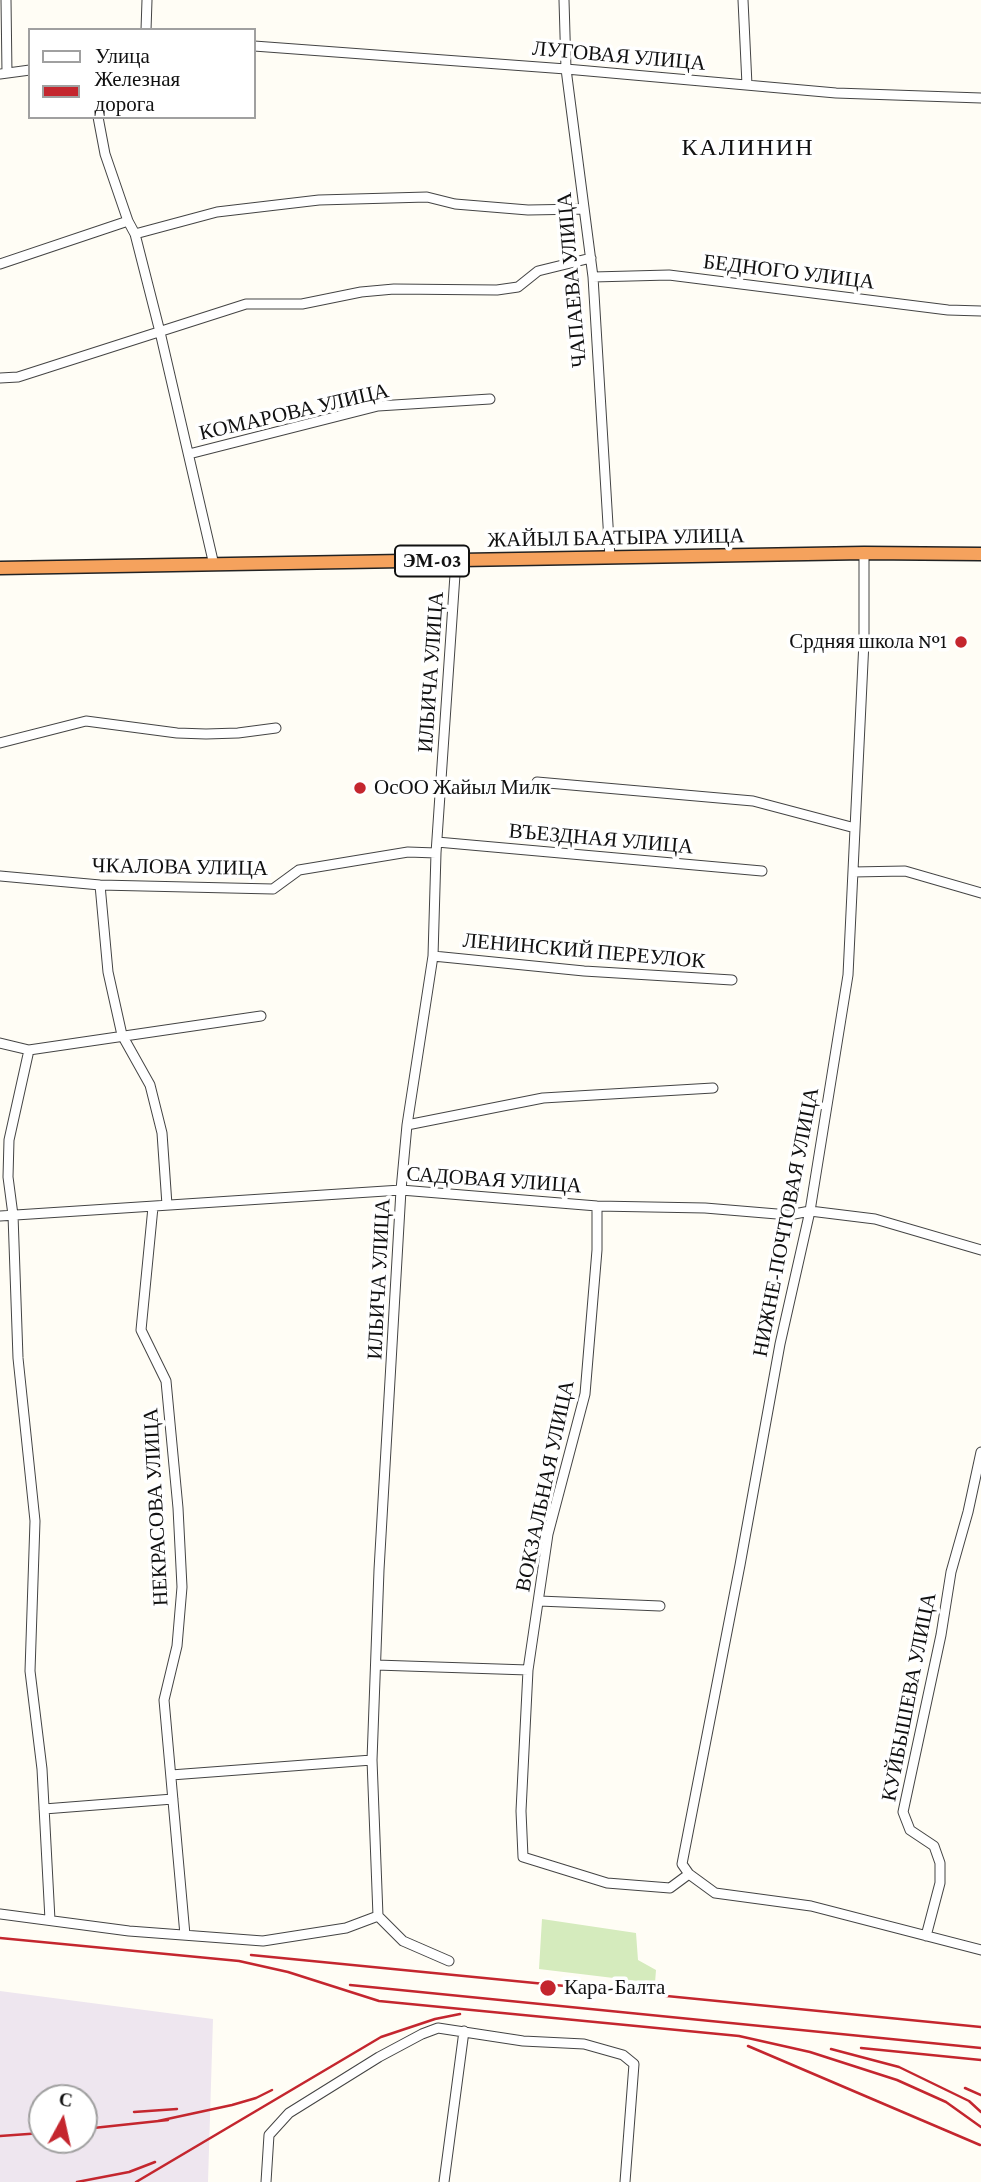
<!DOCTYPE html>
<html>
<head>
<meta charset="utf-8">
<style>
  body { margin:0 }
  #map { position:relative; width:981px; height:2182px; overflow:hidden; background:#fffdf5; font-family:"Crimson Pro",serif }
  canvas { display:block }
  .legend { position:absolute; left:28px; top:28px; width:228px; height:91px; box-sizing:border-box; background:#fff; border:2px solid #a0a0a0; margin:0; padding:9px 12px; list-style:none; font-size:21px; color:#111 }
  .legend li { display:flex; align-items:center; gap:14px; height:35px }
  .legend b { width:35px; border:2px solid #a0a0a0 }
  .north { position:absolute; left:28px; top:2084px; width:70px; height:70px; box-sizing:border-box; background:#fff; border:2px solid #a0a0a0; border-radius:50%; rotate:8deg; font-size:19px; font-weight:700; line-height:28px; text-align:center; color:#111 }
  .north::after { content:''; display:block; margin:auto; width:24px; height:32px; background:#c4262e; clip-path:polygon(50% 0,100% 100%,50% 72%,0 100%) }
</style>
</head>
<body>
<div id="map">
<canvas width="981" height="2182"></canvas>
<ul class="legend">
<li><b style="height:9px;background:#fff"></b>Улица</li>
<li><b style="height:9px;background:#c4262e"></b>Железная дорога</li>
</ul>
<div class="north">С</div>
</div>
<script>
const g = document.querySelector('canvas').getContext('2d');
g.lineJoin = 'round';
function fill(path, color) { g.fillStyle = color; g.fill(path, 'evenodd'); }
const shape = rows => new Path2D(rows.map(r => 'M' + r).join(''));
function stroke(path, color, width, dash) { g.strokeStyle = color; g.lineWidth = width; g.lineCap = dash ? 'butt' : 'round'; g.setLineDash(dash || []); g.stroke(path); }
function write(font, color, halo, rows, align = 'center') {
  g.font = font + ' "Crimson Pro",serif'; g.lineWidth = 7; g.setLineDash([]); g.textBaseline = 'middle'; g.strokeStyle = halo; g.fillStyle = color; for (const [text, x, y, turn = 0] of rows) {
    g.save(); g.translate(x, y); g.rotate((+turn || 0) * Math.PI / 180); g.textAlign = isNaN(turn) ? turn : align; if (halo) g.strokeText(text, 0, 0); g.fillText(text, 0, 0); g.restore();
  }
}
const industrial = shape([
  [0,1991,213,2019,208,2182,0,2182],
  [42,2098,84,2098,84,2140,42,2140]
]);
const green = shape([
  [542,1919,636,1933,638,1960,656,1970,655,1983,539,1969]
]);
const minor = shape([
  [6,0,7,73],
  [564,0,566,69,593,277,610,558],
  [743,0,747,85],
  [146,30,147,0],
  [254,46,566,69,836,93,981,98],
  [0,74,30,70],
  [98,117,105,154,128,221,135,234,160,332,214,565],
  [135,234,217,212,319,200,427,197,455,204,528,210,584,209],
  [0,264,128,221],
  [593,277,669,275,948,310,981,311],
  [0,378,18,377,246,304,302,304,361,292,394,289,497,290,518,287,538,271,591,258],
  [189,454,378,406,490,399],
  [864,553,864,641,848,975,810,1211,780,1344,740,1565,682,1864,689,1874,715,1893,811,1906,981,1950],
  [0,743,86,721,177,733,206,734,238,733,276,728],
  [537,782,753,801,855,828],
  [437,842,762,871],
  [853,872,905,871,981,893],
  [0,876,100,885,273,889,299,870,408,852,436,853],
  [100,885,108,972,122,1035,150,1085,162,1133,167,1205],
  [433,956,584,971,732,980],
  [0,1043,29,1050,261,1016],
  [29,1050,9,1140,8,1177,13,1215,18,1358,35,1521,30,1671,42,1769,50,1920],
  [407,1125,543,1098,713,1088],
  [597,1206,597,1250,585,1394,548,1534,528,1670,521,1811,523,1857,607,1883,670,1888,689,1874],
  [153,1207,141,1330,166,1381,178,1508,182,1587,177,1646,164,1700,185,1935],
  [0,1216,401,1190,597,1206,705,1208,789,1215,810,1211,875,1219,981,1250],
  [539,1601,660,1606],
  [376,1665,528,1670],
  [171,1775,372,1760],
  [44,1809,173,1799],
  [0,1914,129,1931,263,1941,346,1928,378,1916],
  [926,1936,940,1883,940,1863,934,1846,910,1830,903,1812,941,1635,951,1572,968,1512,981,1452],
  [449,1961,403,1941,378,1916,372,1760,379,1570,401,1190,407,1125,433,956,436,853,456,560],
  [266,2182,269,2135,289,2113,379,2057,422,2034,438,2028,523,2041,584,2044,623,2055,634,2064,625,2182],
  [444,2182,464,2031]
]);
const highway = shape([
  [0,568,864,553,981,554]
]);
const rail = shape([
  [0,1938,239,1961,288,1972,379,2001,739,2036,810,2052,897,2080,946,2102,981,2127],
  [251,1955,981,2027],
  [350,1985,981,2048],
  [748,2046,980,2145],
  [861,2048,981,2060],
  [831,2049,899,2067,969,2101,981,2112],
  [965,2088,981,2095],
  [134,2112,177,2109],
  [158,2121,232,2105,256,2098,272,2090],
  [84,2129,168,2120],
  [0,2136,42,2133],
  [77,2182,129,2172,155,2162],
  [136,2182,381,2037,435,2019,460,2014]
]);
const markers = [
  [961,642,7,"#c4262e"],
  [360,788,7,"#c4262e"],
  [548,1988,9,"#c4262e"]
];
const shields = [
  [432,561,74]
];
const shieldNames = [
  ["ЭМ-03",432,561]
];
const streetNames = [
  ["ЛУГОВАЯ УЛИЦА",619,56,5],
  ["БЕДНОГО УЛИЦА",789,272,7],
  ["ЧАПАЕВА УЛИЦА",572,280,-95],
  ["КОМАРОВА УЛИЦА",294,412,-13],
  ["ЖАЙЫЛ БААТЫРА УЛИЦА",616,538,-1],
  ["ИЛЬИЧА УЛИЦА",431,672,-86],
  ["ВЪЕЗДНАЯ УЛИЦА",601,839,5],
  ["ЧКАЛОВА УЛИЦА",180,867,1],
  ["ЛЕНИНСКИЙ ПЕРЕУЛОК",584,951,5],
  ["САДОВАЯ УЛИЦА",494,1180,4],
  ["НИЖНЕ-ПОЧТОВАЯ УЛИЦА",786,1222,-79],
  ["ИЛЬИЧА УЛИЦА",379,1279,-87],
  ["ВОКЗАЛЬНАЯ УЛИЦА",545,1486,-78],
  ["НЕКРАСОВА УЛИЦА",156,1507,-93],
  ["КУЙБЫШЕВА УЛИЦА",909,1697,-79]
];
const poiNames = [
  ["Срдняя школа №1",947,642,"right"],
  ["ОсОО Жайыл Милк",374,788],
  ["Кара-Балта",564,1988]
];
const quarterNames = [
  ["КАЛИНИН",748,148]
];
fill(industrial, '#eee6ef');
fill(green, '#d5ebbd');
stroke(minor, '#444', 11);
stroke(highway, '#222', 15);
stroke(minor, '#fff', 9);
stroke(highway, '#f5a25d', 12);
stroke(rail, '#c4262e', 2.5);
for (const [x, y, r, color] of markers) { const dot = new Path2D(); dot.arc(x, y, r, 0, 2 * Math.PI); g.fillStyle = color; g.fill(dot); stroke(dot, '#fff', 2.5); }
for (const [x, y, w] of shields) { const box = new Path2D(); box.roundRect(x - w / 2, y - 15.5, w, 31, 5); g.fillStyle = '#fff'; g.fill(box); stroke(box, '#111', 2); }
write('bold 19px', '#111', null, shieldNames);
write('21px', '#111', '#fff', streetNames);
write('21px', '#111', '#fff', poiNames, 'left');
g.letterSpacing = '2px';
write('24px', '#111', '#fff', quarterNames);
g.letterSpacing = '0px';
</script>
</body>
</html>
